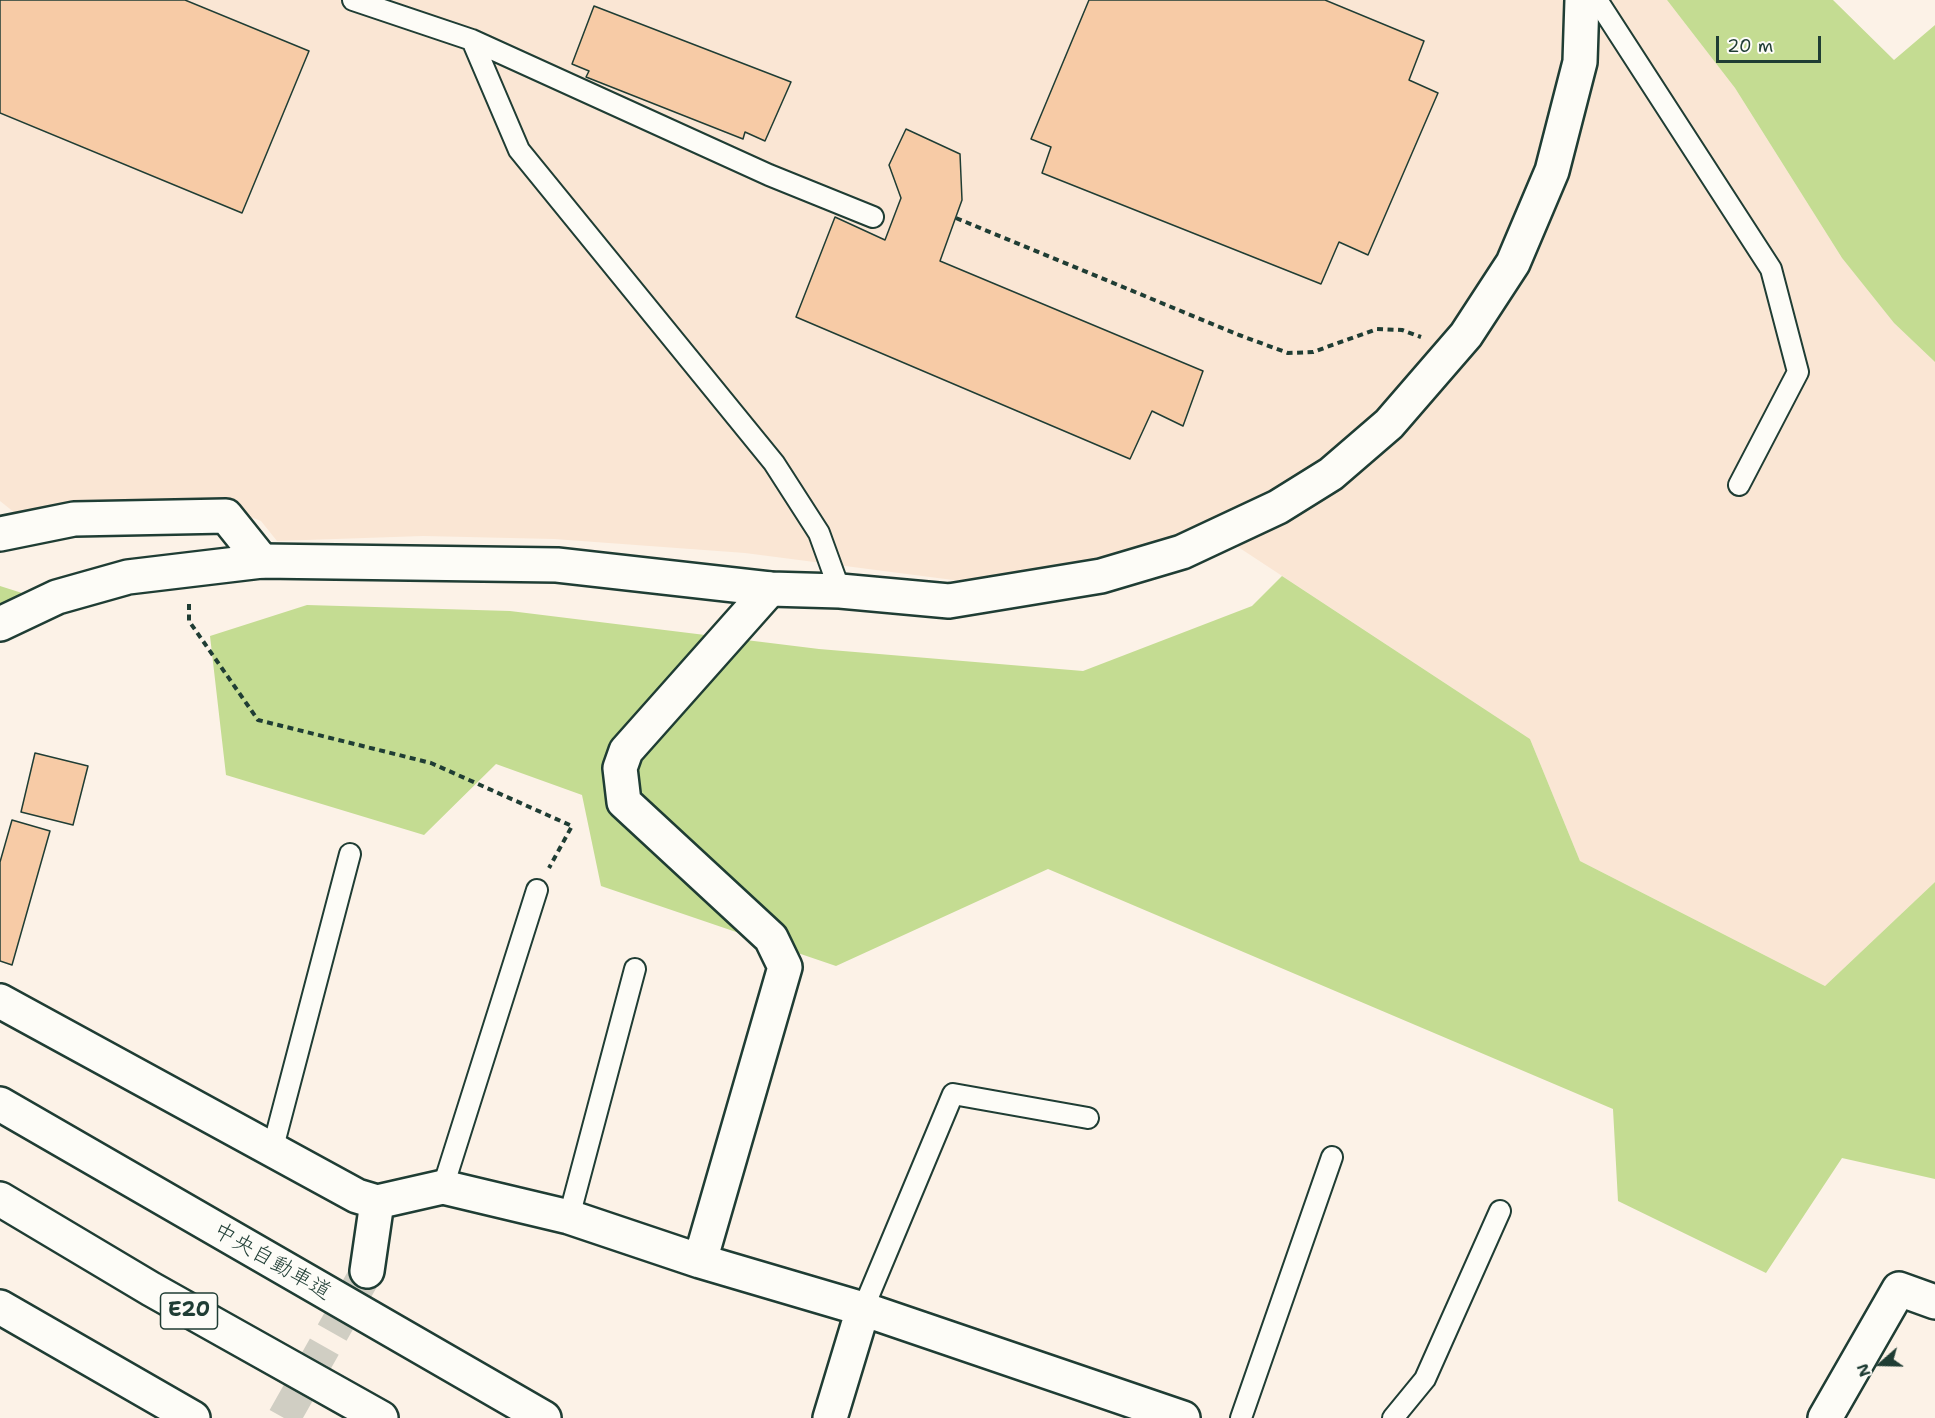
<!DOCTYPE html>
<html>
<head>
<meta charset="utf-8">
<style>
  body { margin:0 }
  #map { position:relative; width:1935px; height:1418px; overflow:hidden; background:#fcf2e7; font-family:"Shantell Sans",sans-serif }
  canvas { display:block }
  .north { position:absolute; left:1851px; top:1334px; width:60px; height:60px; -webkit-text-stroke:4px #fdfcf7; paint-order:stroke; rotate:250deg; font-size:16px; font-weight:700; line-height:24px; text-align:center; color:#1f3d34 }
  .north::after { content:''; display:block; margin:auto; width:21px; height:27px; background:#1f3d34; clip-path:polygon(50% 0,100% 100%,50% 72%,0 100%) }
  .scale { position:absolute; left:1716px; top:36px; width:105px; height:27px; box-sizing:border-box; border:3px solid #1f3d34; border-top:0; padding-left:8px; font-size:18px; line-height:21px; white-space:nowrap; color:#1f3d34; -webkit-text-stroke:4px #fdfcf7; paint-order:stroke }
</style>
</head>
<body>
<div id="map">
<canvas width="1935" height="1418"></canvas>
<div class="north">N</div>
<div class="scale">20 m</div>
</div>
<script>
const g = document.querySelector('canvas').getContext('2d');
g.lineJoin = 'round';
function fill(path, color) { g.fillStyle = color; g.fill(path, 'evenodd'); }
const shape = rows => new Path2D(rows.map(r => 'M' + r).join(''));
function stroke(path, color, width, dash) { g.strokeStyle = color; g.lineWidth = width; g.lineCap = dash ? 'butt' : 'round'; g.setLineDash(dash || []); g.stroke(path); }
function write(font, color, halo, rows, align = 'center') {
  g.font = font + ' "Shantell Sans","Klee One",sans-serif'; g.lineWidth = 4.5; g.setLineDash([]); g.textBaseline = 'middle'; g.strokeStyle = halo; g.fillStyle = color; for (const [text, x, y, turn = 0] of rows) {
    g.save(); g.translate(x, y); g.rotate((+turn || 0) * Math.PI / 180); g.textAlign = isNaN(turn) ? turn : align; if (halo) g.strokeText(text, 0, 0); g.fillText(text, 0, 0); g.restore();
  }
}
const built = shape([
  [0,0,1667,0,1735,88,1842,258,1894,323,1935,362,1935,882,1825,986,1580,861,1530,739,1229,541,1159,578,1084,597,745,553,554,539,423,536,277,541,261,521,216,503,136,500,20,517,0,501]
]);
const green = shape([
  [1667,0,1833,0,1894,60,1935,25,1935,362,1894,323,1842,258,1735,88],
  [1282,576,1530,739,1580,861,1825,986,1935,882,1935,1179,1842,1158,1766,1273,1618,1201,1613,1109,1048,869,836,966,601,886,582,795,496,764,424,835,226,775,210,636,307,605,510,611,819,649,1083,671,1252,606],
  [0,586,22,593,0,612]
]);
const building = shape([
  [0,0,185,0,309,51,242,213,0,113,0,0],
  [1089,0,1325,0,1424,41,1409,80,1438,93,1368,255,1339,242,1321,284,1042,173,1051,147,1031,139,1089,0],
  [594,6,791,82,765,141,745,132,743,139,586,77,589,71,572,64,594,6],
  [906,129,960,154,962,200,940,261,1203,371,1183,426,1152,411,1130,459,796,317,835,217,885,240,901,198,889,165,906,129],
  [35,753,88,766,73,825,21,812,35,753],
  [12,820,50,831,12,965,0,961,0,862,12,820]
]);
const minorTunnel = shape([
  [284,1418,367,1271]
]);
const path = shape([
  [956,218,1239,335,1288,353,1313,352,1377,329,1402,330,1421,337],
  [189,604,189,621,258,720,431,763,572,826,549,868]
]);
const service = shape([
  [353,0,472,40,769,175,873,217],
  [1597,0,1771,269,1798,372,1739,485],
  [472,40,519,150,774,463,819,533,840,591],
  [272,1151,350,854],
  [443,1187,537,890],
  [569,1217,635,969],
  [863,1309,953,1094,1088,1118],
  [1241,1418,1332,1157],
  [1393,1418,1425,1379,1500,1211]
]);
const minor = shape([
  [0,534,74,519,226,516,262,561],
  [0,1001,357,1196,377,1202,443,1187,569,1217,700,1261,863,1309,1183,1418],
  [700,1261,785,967,771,938,624,802,620,768,626,751,770,589],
  [367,1271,377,1202],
  [0,1307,193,1418],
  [830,1418,863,1309],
  [1825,1418,1899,1289,1935,1302]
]);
const tertiary = shape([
  [0,624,57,597,128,577,262,561,557,565,770,589,840,591,949,601,1101,576,1182,552,1278,507,1331,474,1389,424,1466,335,1513,263,1552,171,1580,62,1582,0]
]);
const motorway = shape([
  [0,1104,544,1418],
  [0,1199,151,1289,381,1418]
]);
const shields = [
  [189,1311,57]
];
const shieldNames = [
  ["E20",189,1311]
];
const streetNames = [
  ["中央自動車道",272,1262,30]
];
fill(built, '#fae6d4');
fill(green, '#c4dc92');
fill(building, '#f7cba6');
stroke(building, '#1f3d34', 1.5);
stroke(minorTunnel, '#d0cec3', 33, [33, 16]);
stroke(service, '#1f3d34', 24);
stroke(minor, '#1f3d34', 38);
stroke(tertiary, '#1f3d34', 38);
stroke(motorway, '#1f3d34', 38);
stroke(path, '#1f3d34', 4, [6, 4.5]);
stroke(service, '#fdfcf7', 20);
stroke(minor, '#fdfcf7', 33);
stroke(tertiary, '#fdfcf7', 33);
stroke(motorway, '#fdfcf7', 33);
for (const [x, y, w] of shields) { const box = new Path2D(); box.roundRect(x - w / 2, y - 18, w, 36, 4.5); g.fillStyle = '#fdfcf7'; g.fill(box); stroke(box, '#1f3d34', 1.5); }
write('bold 21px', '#1f3d34', null, shieldNames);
write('22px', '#1f3d34', '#fdfcf7', streetNames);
</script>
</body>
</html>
